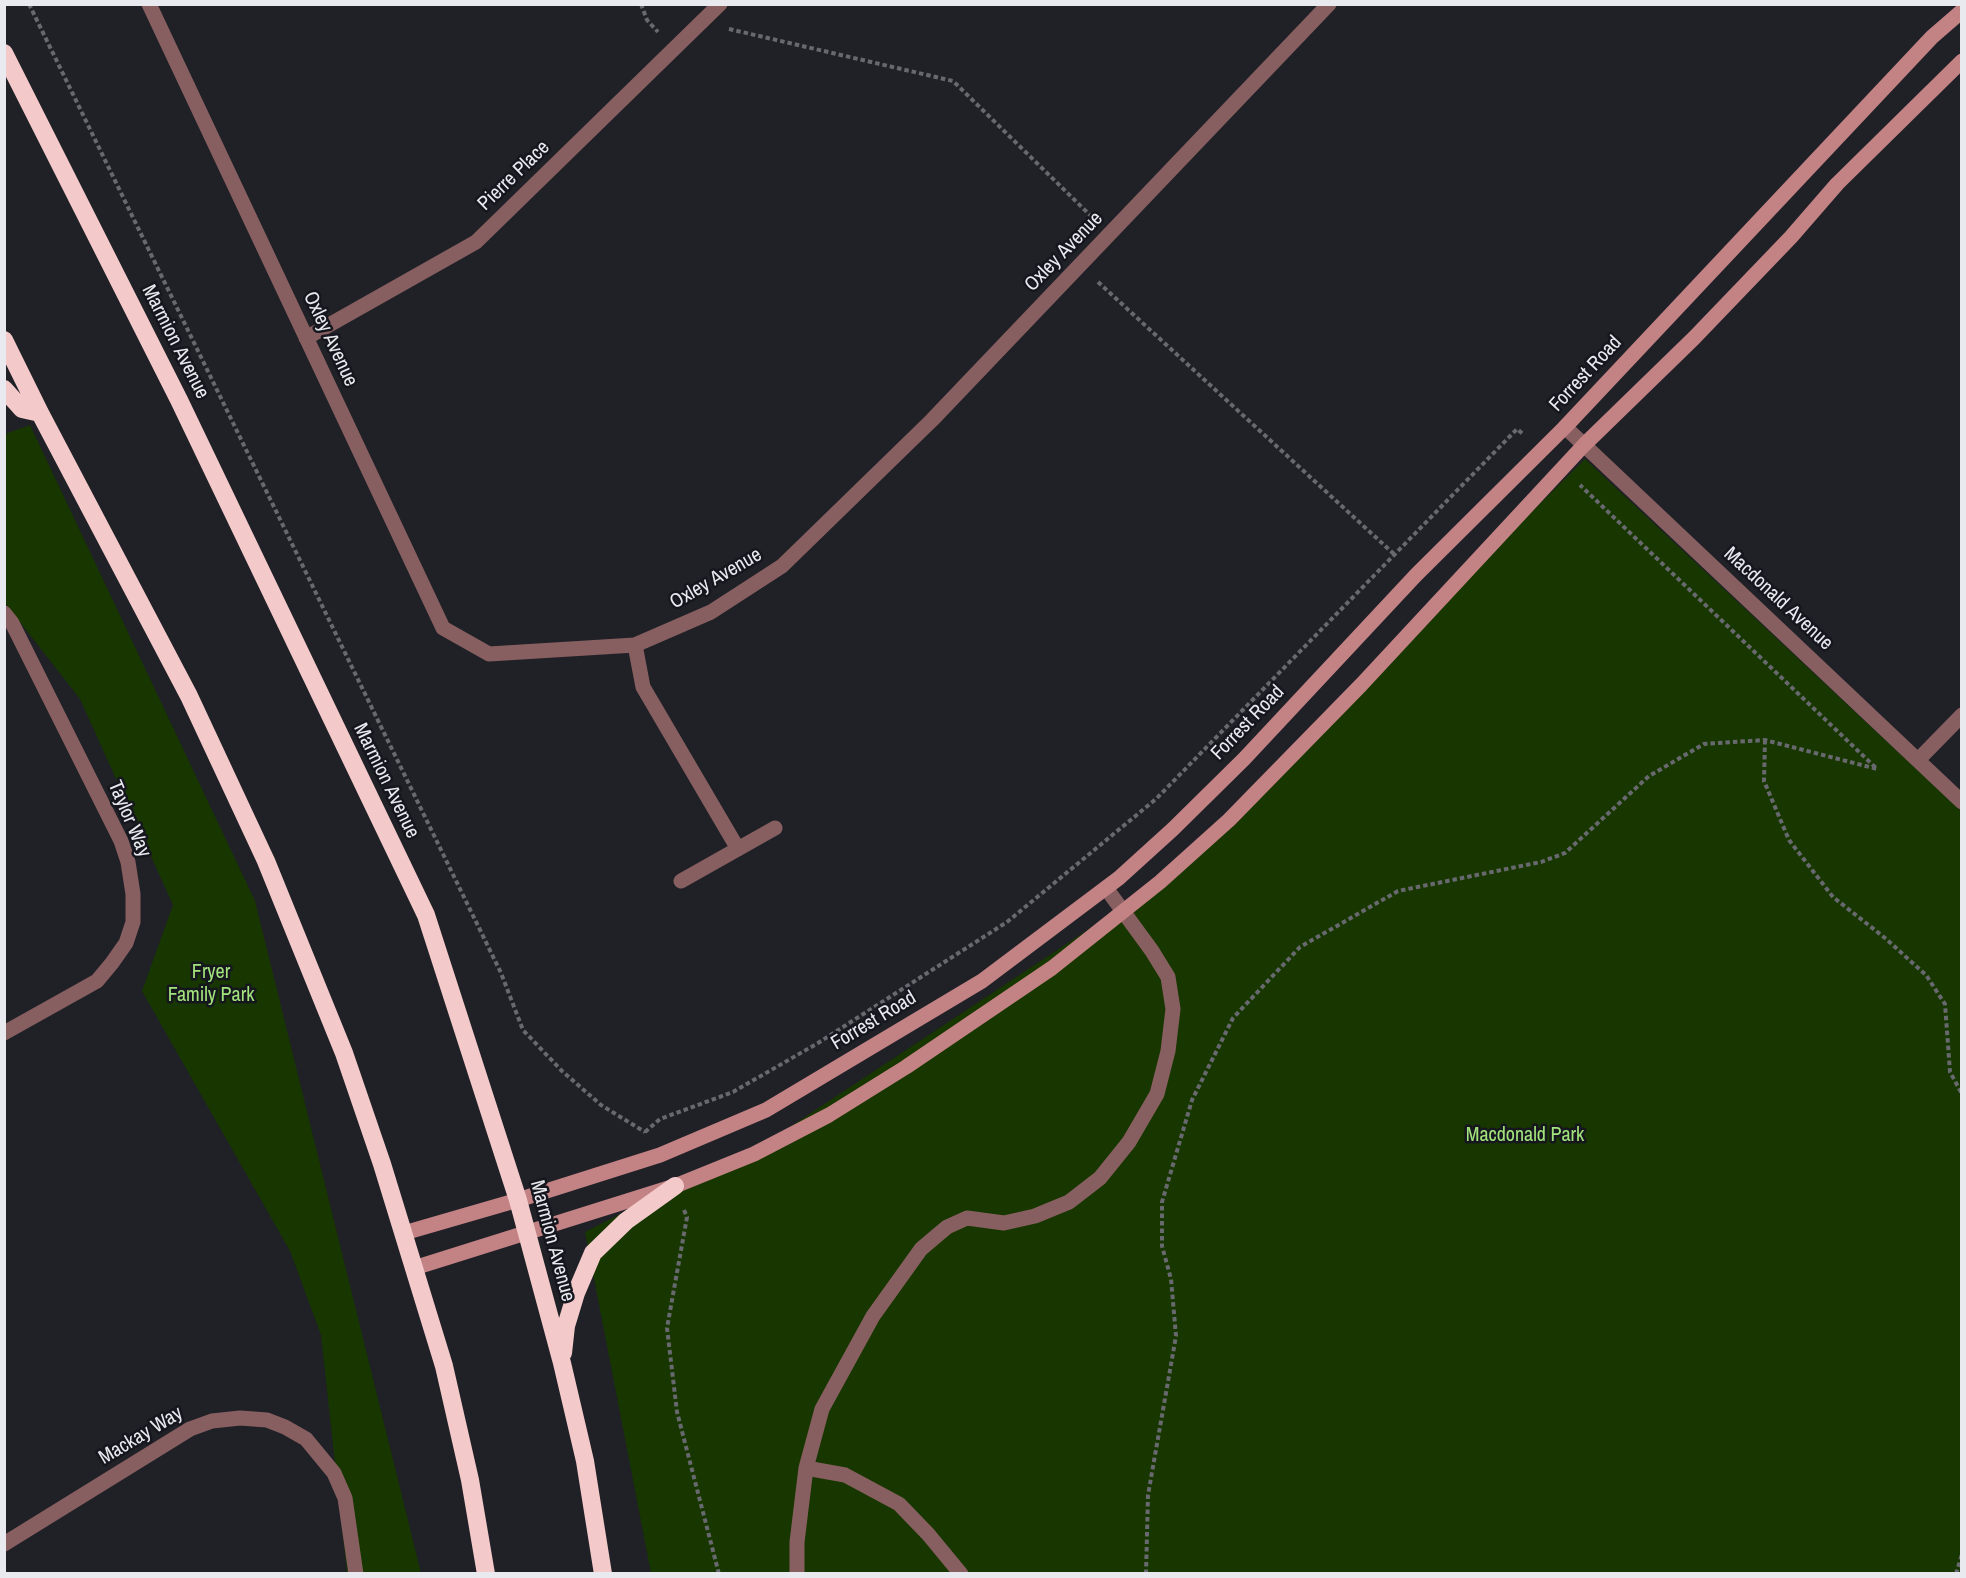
<!DOCTYPE html>
<html>
<head>
<meta charset="utf-8">
<style>
  body { margin:0 }
  #map { position:relative; width:1966px; height:1578px; overflow:hidden; background:#1f2127; font-family:"Archivo Narrow",sans-serif }
  canvas { display:block }
  .frame { position:absolute; inset:0; border:6px solid #e9eaef; pointer-events:none }
</style>
</head>
<body>
<div id="map">
<canvas width="1966" height="1578"></canvas>
<div class="frame"></div>
</div>
<script>
const g = document.querySelector('canvas').getContext('2d');
g.lineJoin = 'round';
function fill(path, color) { g.fillStyle = color; g.fill(path, 'evenodd'); }
const shape = rows => new Path2D(rows.map(r => 'M' + r).join(''));
function stroke(path, color, width, dash) { g.strokeStyle = color; g.lineWidth = width; g.lineCap = dash ? 'butt' : 'round'; g.setLineDash(dash || []); g.stroke(path); }
function write(font, color, halo, rows, align = 'center') {
  g.font = font + ' "Archivo Narrow",sans-serif'; g.lineWidth = 5; g.setLineDash([]); g.textBaseline = 'middle'; g.strokeStyle = halo; g.fillStyle = color; for (const [text, x, y, turn = 0] of rows) {
    g.save(); g.translate(x, y); g.rotate((+turn || 0) * Math.PI / 180); g.textAlign = isNaN(turn) ? turn : align; if (halo) g.strokeText(text, 0, 0); g.fillText(text, 0, 0); g.restore();
  }
}
const green = shape([
  [30,425,255,901,421,1573,347,1573,321,1335,290,1251,142,991,173,905,80,699,5,603,5,434],
  [1585,459,1961,811,1961,1573,651,1573,585,1232,675,1186,743,1158,1160,882]
]);
const path = shape([
  [29,4,501,973,523,1030,562,1071,601,1105,645,1132],
  [641,4,647,20,658,32],
  [729,29,953,81,1092,217],
  [1098,282,1395,555],
  [1765,740,1764,781,1789,840,1833,897,1885,938,1926,975,1945,1004,1950,1072,1962,1094],
  [645,1132,660,1119,733,1092,818,1043,1007,922,1156,799,1517,429,1523,434],
  [684,1210,687,1217,667,1328,677,1412,719,1574],
  [1146,1574,1148,1495,1176,1336,1171,1279,1162,1246,1162,1202,1192,1100,1233,1018,1300,947,1398,891,1541,862,1565,853,1649,776,1704,744,1765,740,1877,769,1580,485],
  [1956,1574,1962,1554]
]);
const lane = shape([
  [635,645,643,687,738,849],
  [681,881,775,828],
  [806,1468,845,1475,899,1504,928,1534,961,1574],
  [797,1574,797,1542,806,1468,822,1409,873,1316,921,1249,947,1227,967,1218,1004,1223,1035,1216,1069,1202,1100,1178,1129,1142,1157,1094,1168,1051,1173,1009,1168,977,1152,951,1106,888]
]);
const street = shape([
  [149,4,443,628,489,654,635,645,711,612,782,566,932,420,1329,4],
  [306,338,476,242,720,4],
  [1565,427,1962,802],
  [4,613,12,623,121,841,128,862,133,894,133,922,126,943,112,963,97,981,4,1033],
  [1918,760,1962,715],
  [4,1544,190,1429,212,1421,240,1418,267,1420,285,1427,306,1439,334,1473,345,1498,356,1574]
]);
const secondary = shape([
  [404,1233,518,1200,660,1155,766,1110,982,981,1119,878,1173,829,1244,759,1416,575,1565,427,1932,37,1962,11],
  [414,1268,675,1186,754,1154,829,1115,906,1067,1052,968,1160,882,1229,820,1361,685,1584,445,1694,338,1791,237,1837,184,1962,61]
]);
const highway = shape([
  [4,53,179,400,426,915,518,1200,562,1363,585,1461,603,1574],
  [4,340,40,413,189,696,266,861,344,1053,382,1164,444,1366,470,1480,486,1574],
  [4,389,22,409,40,413],
  [563,1353,566,1326,576,1293,593,1253,626,1221,675,1186]
]);
const streetNames = [
  ["Pierre Place",514,176,-44],
  ["Oxley Avenue",1064,252,-46],
  ["Oxley Avenue",330,339,65],
  ["Marmion Avenue",175,342,63],
  ["Forrest Road",1586,374,-47],
  ["Oxley Avenue",716,579,-30],
  ["Macdonald Avenue",1778,599,43],
  ["Forrest Road",1248,723,-46],
  ["Marmion Avenue",386,781,64],
  ["Taylor Way",129,819,67],
  ["Forrest Road",874,1021,-31],
  ["Marmion Avenue",552,1241,75],
  ["Mackay Way",141,1436,-31]
];
const parkNames = [
  ["Fryer",211,973],
  ["Family Park",211,996],
  ["Macdonald Park",1525,1136]
];
fill(green, '#183600');
stroke(path, '#67696f', 4, [4.5, 3]);
stroke(lane, '#885f60', 15);
stroke(street, '#885f60', 15);
stroke(secondary, '#c38284', 15);
stroke(highway, '#f3c9ca', 18);
write('20px', '#e9eaef', '#16171e', streetNames);
write('20px', '#a2e37c', '#16171e', parkNames);
</script>
</body>
</html>
